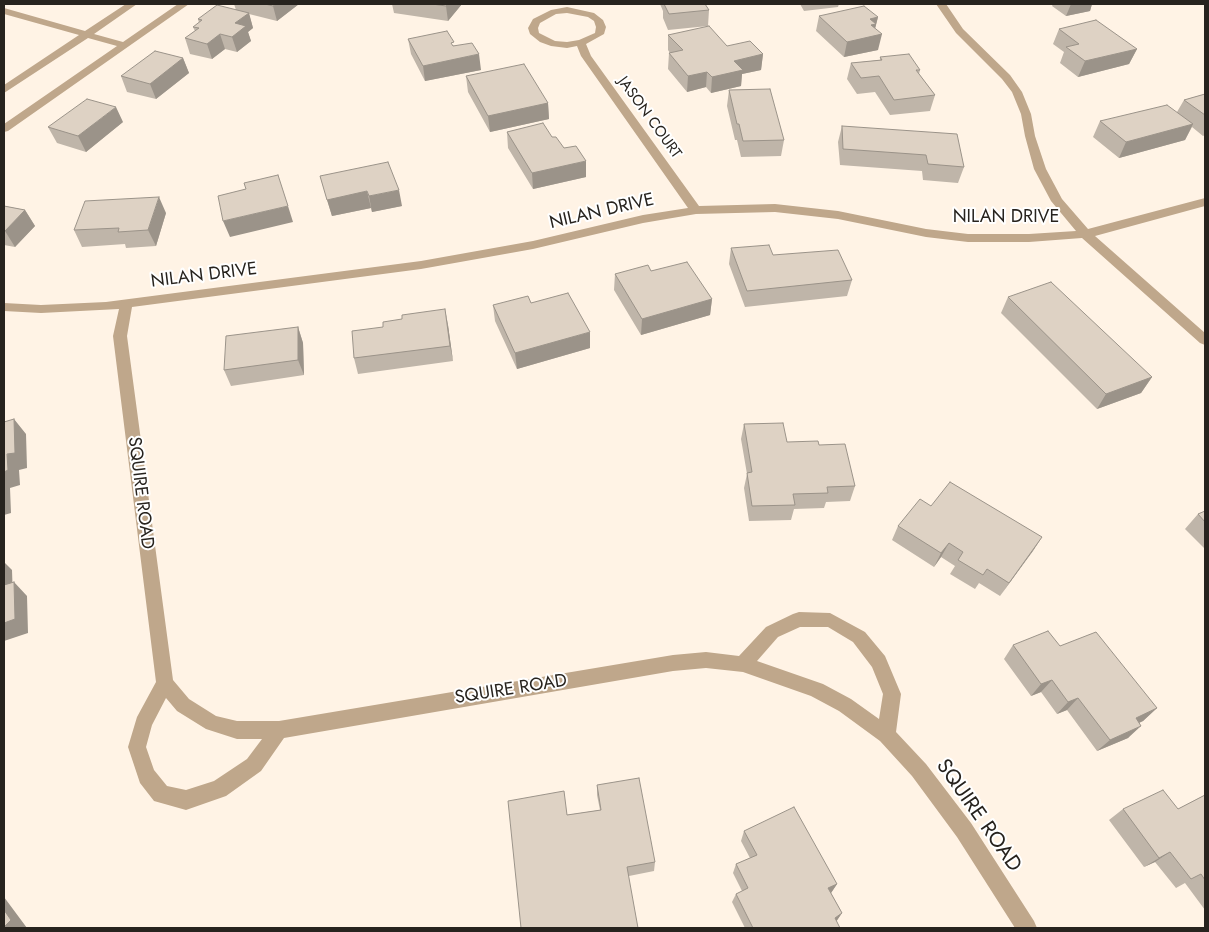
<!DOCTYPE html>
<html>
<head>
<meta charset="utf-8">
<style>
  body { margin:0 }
  #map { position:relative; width:1209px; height:932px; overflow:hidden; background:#fff3e5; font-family:Jost,sans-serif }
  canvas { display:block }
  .frame { position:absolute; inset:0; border:5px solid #27231e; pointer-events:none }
</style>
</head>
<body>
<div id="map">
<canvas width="1209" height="932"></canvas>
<div class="frame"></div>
</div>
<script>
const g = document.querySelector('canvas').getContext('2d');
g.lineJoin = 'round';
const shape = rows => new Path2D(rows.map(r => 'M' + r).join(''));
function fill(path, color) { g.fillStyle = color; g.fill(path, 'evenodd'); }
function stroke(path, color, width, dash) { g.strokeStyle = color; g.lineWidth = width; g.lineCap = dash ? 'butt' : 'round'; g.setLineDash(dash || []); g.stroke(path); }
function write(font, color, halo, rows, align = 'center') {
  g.font = font + ' Jost,sans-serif'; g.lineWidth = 4; g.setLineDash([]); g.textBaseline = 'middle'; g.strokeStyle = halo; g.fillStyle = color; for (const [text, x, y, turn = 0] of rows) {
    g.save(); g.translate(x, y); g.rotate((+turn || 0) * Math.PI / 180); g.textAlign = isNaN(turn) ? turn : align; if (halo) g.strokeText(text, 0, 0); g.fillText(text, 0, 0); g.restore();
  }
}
const street = shape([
  [126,4,137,4,94,34,123,42,178,4,189,4,8,131,4,132,4,124,117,46,88,38,4,93,4,85,79,35,4,14,4,8,85,31,126,4],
  [936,4,946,4,963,29,1010,75,1022,92,1031,114,1035,136,1046,169,1062,199,1088,229,1205,198,1205,206,1095,236,1205,333,1205,345,1200,343,1082,238,1029,242,968,242,926,237,838,219,775,212,696,214,643,223,533,249,421,269,132,307,127,336,173,680,189,699,216,716,237,721,279,721,673,655,706,652,739,656,766,627,793,614,799,612,830,613,865,632,885,656,901,694,896,732,926,764,971,823,1034,921,1037,928,1015,928,957,837,912,776,880,741,839,711,811,696,743,672,706,668,673,671,284,738,261,771,226,796,186,810,154,801,140,783,128,747,137,717,156,682,113,336,119,309,41,313,4,311,4,303,41,305,106,302,421,261,533,241,643,215,688,208,581,56,577,46,567,48,551,46,540,42,530,34,528,28,533,19,551,10,567,7,594,13,603,20,606,27,604,34,586,44,591,56,699,206,775,204,838,211,926,229,968,234,1029,234,1076,231,1051,201,1034,169,1025,136,1021,114,1012,92,1002,79,956,33,936,4],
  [567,13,588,17,594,21,596,27,595,33,579,40,567,42,555,41,539,33,538,28,540,23,556,14,567,13],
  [800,627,828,627,853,642,872,667,883,694,879,719,851,699,823,684,757,661,778,637,800,627],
  [166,698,177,711,206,729,237,739,262,739,247,759,214,781,186,790,167,786,154,770,146,747,152,725,166,698]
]);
const wall = shape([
  [234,4,299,4,277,21,249,14,253,28,248,32,251,41,237,52,225,49,212,59,190,54,185,38,195,31,193,27,199,23,198,19,236,10],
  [392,4,462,4,448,21,394,13],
  [660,4,705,4,709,10,708,26,668,30,663,18,663,11],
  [800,4,839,4,838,7,804,11],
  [1052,4,1092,4,1090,11,1066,16,1052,6,1053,4],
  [819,16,878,17,875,28,878,50,844,57,816,31],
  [1059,29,1137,49,1129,64,1078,77,1060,63,1064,52,1053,44],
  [668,35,763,54,761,70,742,74,741,86,711,93,706,87,687,92,668,69,669,53,670,53,668,50],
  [408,39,455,46,481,70,425,81,411,54],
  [880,57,920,70,919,74,935,95,930,111,890,115,875,92,857,94,847,79,851,63,880,60],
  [183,58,189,73,156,99,127,92,121,76],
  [466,76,548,103,549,119,490,132,468,92],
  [729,90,784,140,781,156,741,157,737,140,735,140,727,106],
  [1205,94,1205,135,1203,136,1192,127,1185,140,1119,158,1093,137,1100,121,1177,112,1184,100],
  [123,122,86,152,57,143,48,127],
  [842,126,964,167,958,183,923,180,922,171,840,165,838,142],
  [507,132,552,137,564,148,586,177,533,189,508,148],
  [320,176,402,206,372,212,371,208,332,216],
  [4,206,25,210,35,226,15,247,4,245],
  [166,213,156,246,126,248,125,244,82,247,74,230],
  [731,248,773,255,852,280,847,296,745,307,729,264],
  [651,271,712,299,710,315,641,335,614,290,615,274],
  [1008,297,1152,377,1141,393,1097,409,1001,313],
  [531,303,590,348,517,369,495,321,493,305],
  [448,325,453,361,358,374,354,358],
  [298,327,303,343,304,375,231,386,224,370],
  [744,424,787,442,819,445,855,486,850,501,826,502,824,508,794,509,791,520,749,521,744,488,747,474,741,439],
  [931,506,1042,537,1000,596,979,583,975,589,950,574,955,566,941,557,934,567,892,540,898,526],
  [1205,511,1205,549,1185,529,1198,514],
  [1013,645,1060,646,1157,708,1143,721,1139,723,1128,738,1097,751,1067,710,1057,714,1041,692,1031,696,1004,659],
  [597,785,655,862,654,871,629,876,567,815,600,810,597,795],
  [1205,795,1205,910,1185,883,1176,888,1155,862,1144,867,1109,820,1123,809,1178,809],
  [744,831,837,884,831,893,842,913,836,921,840,928,745,928,732,902,736,894,742,891,733,873,736,864,750,858,741,841]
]);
const shadedWall = shape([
  [276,4,299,4,277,21,273,6],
  [448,4,462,4,448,21,446,6],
  [1071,4,1092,4,1090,11,1066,16],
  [249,13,253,28,248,32,251,41,237,52,232,37,235,23],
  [878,17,874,33,882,34,878,50,844,57,847,42,870,19],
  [220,34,225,49,212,59,207,44],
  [1137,49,1129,64,1078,77,1085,61],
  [479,54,481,70,425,81,423,66],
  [763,54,761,70,742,74,741,86,711,93,712,77,734,61],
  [183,58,189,73,156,99,150,84],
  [707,72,706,87,687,92,688,76],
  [548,103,549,119,490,132,488,116],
  [116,107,123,122,86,152,78,136],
  [1193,124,1185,140,1119,158,1126,142],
  [586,161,586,177,533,189,532,173],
  [399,190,402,206,372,212,369,196],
  [367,191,371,208,332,216,327,200],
  [159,197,166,213,156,246,148,230],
  [288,206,293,222,230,237,223,221],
  [25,210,35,226,15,247,5,231],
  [712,299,710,315,641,335,642,319],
  [445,309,448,325,453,361,450,346],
  [298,327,303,343,304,375,298,360],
  [590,332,590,348,517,369,515,353],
  [1152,377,1141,393,1097,409,1106,394],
  [14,419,26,434,27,468,19,470,20,485,10,488,11,513,4,515,4,472],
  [1042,537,1033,551,1000,596,1009,583],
  [949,543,941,557,934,567,941,553],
  [4,562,12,570,13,601,4,591],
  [14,582,27,596,28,633,4,641,4,623],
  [1052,680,1041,692,1031,696,1041,684],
  [1078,698,1067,710,1057,714,1068,702],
  [1157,708,1143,721,1123,730,1136,718],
  [1141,726,1128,738,1097,751,1110,740],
  [1170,852,1155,862,1144,867,1159,858],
  [837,884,831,893,828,888],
  [4,897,27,928,4,928],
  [842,913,836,922,835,918]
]);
const building = shape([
  [265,4,276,4,273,6,265,4],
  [432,4,448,4,446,6,432,4],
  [664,4,705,4,709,10,669,14,664,4],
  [217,5,249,13,235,23,246,26,232,37,220,34,207,44,185,38,199,28,193,27,202,20,198,19,217,5],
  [864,6,878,17,870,19,876,24,871,25,882,34,847,42,819,16,864,6],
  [1096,20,1137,49,1085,61,1066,47,1079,44,1059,29,1096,20],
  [709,26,727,46,750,41,763,54,734,61,743,70,712,77,707,72,688,76,669,53,683,50,668,35,709,26],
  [447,31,454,42,451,43,453,46,472,43,479,54,423,66,408,39,447,31],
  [155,51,183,58,150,84,121,76,155,51],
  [909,54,920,70,916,70,935,95,894,100,879,76,861,78,851,63,882,60,880,57,909,54],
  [524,64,548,103,488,116,466,76,524,64],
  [770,89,784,140,743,141,739,124,737,124,729,90,770,89],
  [1205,94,1205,115,1184,100,1205,94],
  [87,99,116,107,78,136,48,127,87,99],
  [1167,105,1193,124,1126,142,1100,121,1167,105],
  [543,123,552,137,556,137,564,148,576,146,586,161,532,173,507,132,543,123],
  [842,126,957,134,964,167,928,164,926,155,843,149,842,126],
  [388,162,399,190,369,196,367,191,327,200,320,176,388,162],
  [278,175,288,206,223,221,218,196,246,189,244,183,278,175],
  [159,197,148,230,118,232,119,228,74,230,85,201,159,197],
  [4,206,25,210,5,231,4,231,4,206],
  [769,245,773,255,838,250,852,280,747,291,731,248,769,245],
  [687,262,712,299,642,319,615,274,648,265,651,271,687,262],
  [1051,282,1152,377,1106,394,1008,297,1051,282],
  [568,293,590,332,515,353,493,305,528,296,531,303,568,293],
  [445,309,450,346,354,358,352,331,383,327,383,322,402,319,402,315,445,309],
  [298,327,298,360,224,370,226,336,298,327],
  [14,419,15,453,7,454,8,470,4,472,4,422,14,419],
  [783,423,787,442,818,441,819,445,845,444,855,486,827,487,828,493,793,494,795,505,752,506,747,473,752,472,744,424,783,423],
  [950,482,1042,537,1009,583,987,569,983,575,958,560,963,552,949,543,941,553,898,526,920,499,931,506,950,482],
  [1205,511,1205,522,1198,514,1205,511],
  [14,582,15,619,4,623,4,585,14,582],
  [1048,631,1060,646,1096,632,1157,708,1136,718,1141,726,1110,740,1078,698,1068,702,1052,680,1041,684,1013,645,1048,631],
  [639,778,655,862,627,867,638,928,521,928,508,801,564,791,567,815,601,810,597,785,639,778],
  [1163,790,1178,809,1205,795,1205,880,1201,874,1191,879,1170,852,1159,858,1123,809,1163,790],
  [794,807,837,884,828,888,842,913,835,918,840,928,753,928,736,894,748,888,736,864,757,855,744,831,794,807],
  [4,910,11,920,4,927,4,910]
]);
const farStreetnames = [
  ["JASON COURT",649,118,54]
];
const streetNames = [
  ["NILAN DRIVE",602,212,-13],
  ["NILAN DRIVE",1006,218],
  ["NILAN DRIVE",204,276,-7],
  ["SQUIRE ROAD",140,493,83],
  ["SQUIRE ROAD",511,690,-9]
];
const nearStreetnames = [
  ["SQUIRE ROAD",978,816,55]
];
fill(street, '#bfa78b');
fill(wall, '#bfb5a9');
fill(shadedWall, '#9b9389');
fill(building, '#ded2c4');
stroke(building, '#9b9389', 1);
write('15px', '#27231e', '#fff', farStreetnames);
write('18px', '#27231e', '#fff', streetNames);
write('21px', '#27231e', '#fff', nearStreetnames);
</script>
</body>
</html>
